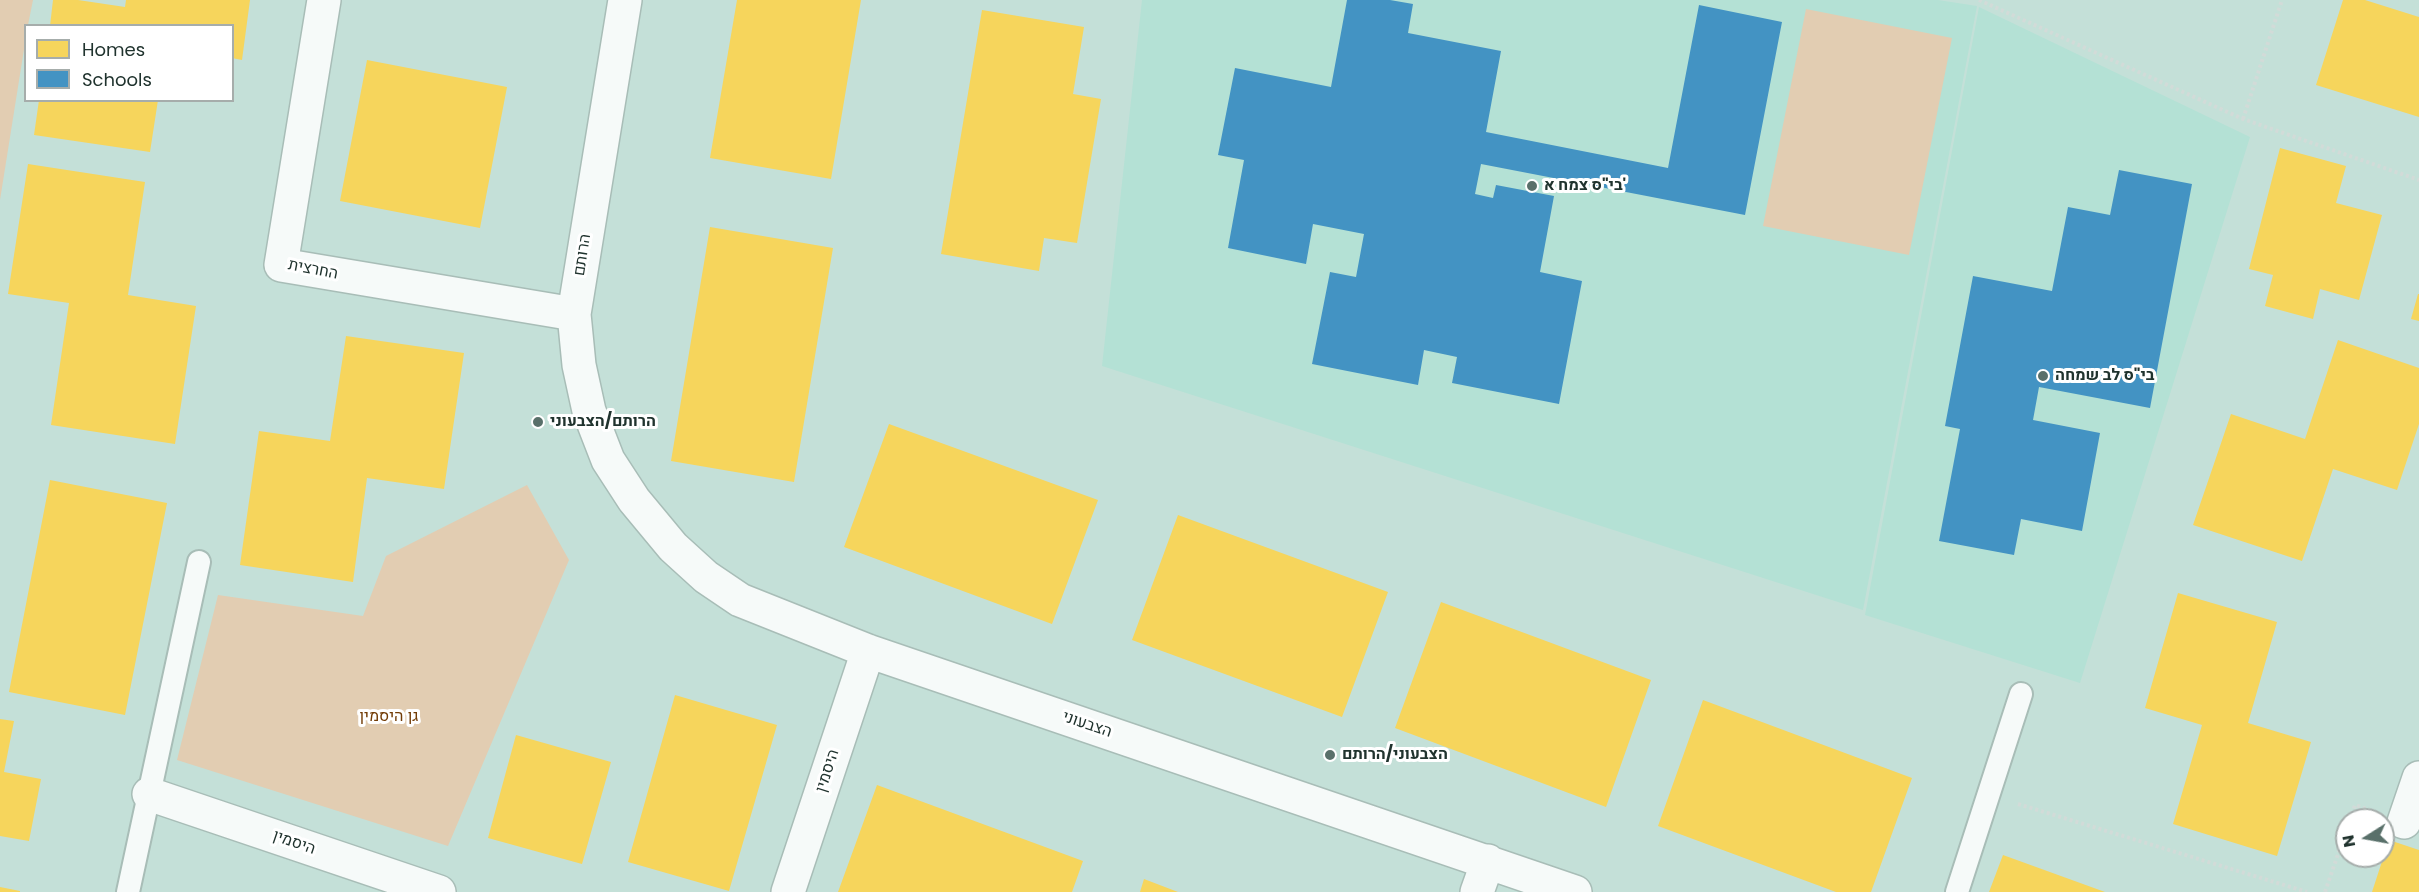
<!DOCTYPE html>
<html>
<head>
<meta charset="utf-8">
<style>
  body { margin:0 }
  #map { position:relative; width:2419px; height:892px; overflow:hidden; background:#c4e0d8; font-family:Poppins,sans-serif }
  canvas { display:block }
  .legend { position:absolute; left:24px; top:24px; width:210px; height:78px; box-sizing:border-box; background:#fff; border:2px solid #a6adab; margin:0; padding:8px 10px; list-style:none; font-size:18px; color:#20332e }
  .legend li { display:flex; align-items:center; gap:12px; height:30px }
  .legend b { width:30px; border:2px solid #a6adab }
  .north { position:absolute; left:2335px; top:808px; width:60px; height:60px; box-sizing:border-box; background:#fff; border:2px solid #a6adab; border-radius:50%; rotate:259deg; font-size:16px; font-weight:700; line-height:24px; text-align:center; color:#20332e }
  .north::after { content:''; display:block; margin:auto; width:21px; height:27px; background:#59706a; clip-path:polygon(50% 0,100% 100%,50% 72%,0 100%) }
</style>
</head>
<body>
<div id="map">
<canvas width="2419" height="892"></canvas>
<ul class="legend">
<li><b style="height:16px;background:#f6d55c"></b>Homes</li>
<li><b style="height:16px;background:#4393c3"></b>Schools</li>
</ul>
<div class="north">N</div>
</div>
<script>
const g = document.querySelector('canvas').getContext('2d');
g.lineJoin = 'round';
function fill(path, color) { g.fillStyle = color; g.fill(path, 'evenodd'); }
const shape = rows => new Path2D(rows.map(r => 'M' + r).join(''));
function stroke(path, color, width, dash) { g.strokeStyle = color; g.lineWidth = width; g.lineCap = dash ? 'butt' : 'round'; g.setLineDash(dash || []); g.stroke(path); }
function write(font, color, halo, rows, align = 'center') {
  g.font = font + ' Poppins,Heebo,sans-serif'; g.lineWidth = 6; g.setLineDash([]); g.textBaseline = 'middle'; g.strokeStyle = halo; g.fillStyle = color; for (const [text, x, y, turn = 0] of rows) {
    g.save(); g.translate(x, y); g.rotate((+turn || 0) * Math.PI / 180); g.textAlign = isNaN(turn) ? turn : align; if (halo) g.strokeText(text, 0, 0); g.fillText(text, 0, 0); g.restore();
  }
}
const built = shape([
  [1142,0,1938,0,1977,6,1863,610,1102,366],
  [1979,7,2250,137,2080,683,1865,615]
]);
const green = shape([
  [0,0,33,0,28,25,26,26,25,43,0,200],
  [1806,9,1952,38,1909,255,1763,226],
  [527,485,569,560,448,846,177,760,218,595,363,616,386,556]
]);
const homes = shape([
  [53,0,78,0,125,7,126,0,250,0,242,60,232,58,232,26,50,26],
  [737,0,861,0,831,179,710,158],
  [2343,0,2365,0,2419,17,2419,117,2316,85],
  [982,10,1084,27,1073,94,1101,99,1077,243,1044,238,1039,271,941,254],
  [367,60,507,87,480,228,340,201],
  [39,100,158,100,150,152,34,135],
  [2280,148,2346,166,2336,203,2382,215,2359,300,2320,289,2313,319,2265,306,2273,275,2249,269],
  [28,164,145,182,128,295,196,306,175,444,51,425,69,303,8,294],
  [710,227,833,248,794,482,671,461],
  [2418,294,2419,294,2419,321,2411,319],
  [346,336,464,353,444,489,367,478,353,582,240,565,259,431,330,441],
  [2338,340,2419,368,2419,424,2397,490,2333,469,2302,561,2193,525,2231,414,2305,439],
  [889,424,1098,500,1052,624,844,547],
  [50,480,167,503,125,715,9,692],
  [1178,515,1388,592,1342,717,1132,640],
  [2178,593,2277,622,2248,723,2311,742,2277,856,2173,824,2202,725,2145,708],
  [1441,602,1651,680,1606,807,1395,728],
  [675,695,777,725,729,891,628,862],
  [1703,700,1912,778,1871,892,1836,892,1658,826],
  [0,719,14,721,4,772,41,779,29,841,0,836],
  [516,735,611,762,582,864,488,838],
  [877,785,1083,861,1072,892,838,892],
  [2389,840,2419,850,2419,892,2372,892],
  [2003,855,2105,892,1989,892],
  [1144,879,1178,892,1140,892],
  [0,887,20,891,20,892,0,892]
]);
const schools = shape([
  [1347,0,1390,0,1413,4,1408,33,1501,51,1486,132,1668,168,1699,5,1782,22,1745,215,1481,164,1475,194,1493,198,1496,185,1554,196,1540,272,1582,281,1559,404,1452,383,1457,357,1424,350,1418,385,1312,364,1330,272,1356,277,1364,234,1313,224,1306,264,1228,248,1244,160,1218,155,1235,68,1331,87],
  [2119,170,2192,184,2150,408,2039,387,2033,420,2100,433,2082,531,2021,519,2014,555,1939,541,1960,429,1945,426,1973,276,2052,291,2068,207,2110,215]
]);
const path = shape([
  [1979,0,2243,119,2419,180],
  [2243,119,2282,0],
  [2018,804,2307,892],
  [2350,820,2355,805,2367,809],
  [2325,892,2347,828]
]);
const lane = shape([
  [128,892,199,562],
  [1957,892,2021,694]
]);
const street = shape([
  [324,0,281,265,574,314],
  [625,0,574,314,579,365,589,411,608,460,634,500,673,547,706,577,740,600,868,651,1575,892],
  [149,794,439,892],
  [2404,822,2419,778],
  [788,892,868,651],
  [1477,892,1488,861]
]);
const markers = [
  [1532,186,6,"#59706a"],
  [2043,376,6,"#59706a"],
  [538,422,6,"#59706a"],
  [1330,755,6,"#59706a"]
];
const poiNames = [
  ["בי\"ס צמח א'",1544,186],
  ["בי\"ס לב שמחה",2055,376],
  ["הרותם/הצבעוני",550,422],
  ["הצבעוני/הרותם",1342,755]
];
const streetNames = [
  ["הרותם",583,255,-81],
  ["החרצית",313,270,11],
  ["הצבעוני",1087,725,19],
  ["היסמין",828,771,-72],
  ["היסמין",294,843,19]
];
const parkNames = [
  ["גן היסמין",389,717]
];
fill(built, '#b4e1d5');
fill(green, '#e2cdb2');
fill(homes, '#f6d55c');
fill(schools, '#4393c3');
stroke(lane, '#a8bdb7', 26);
stroke(street, '#a8bdb7', 36);
stroke(path, '#d2dbd8', 4, [3, 3]);
stroke(lane, '#f6faf9', 22);
stroke(street, '#f6faf9', 33);
for (const [x, y, r, color] of markers) { const dot = new Path2D(); dot.arc(x, y, r, 0, 2 * Math.PI); g.fillStyle = color; g.fill(dot); stroke(dot, '#fff', 2); }
write('bold 16px', '#20332e', '#fff', poiNames, 'left');
write('16px', '#20332e', '#fff', streetNames);
write('16px', '#723c06', '#fff', parkNames);
</script>
</body>
</html>
